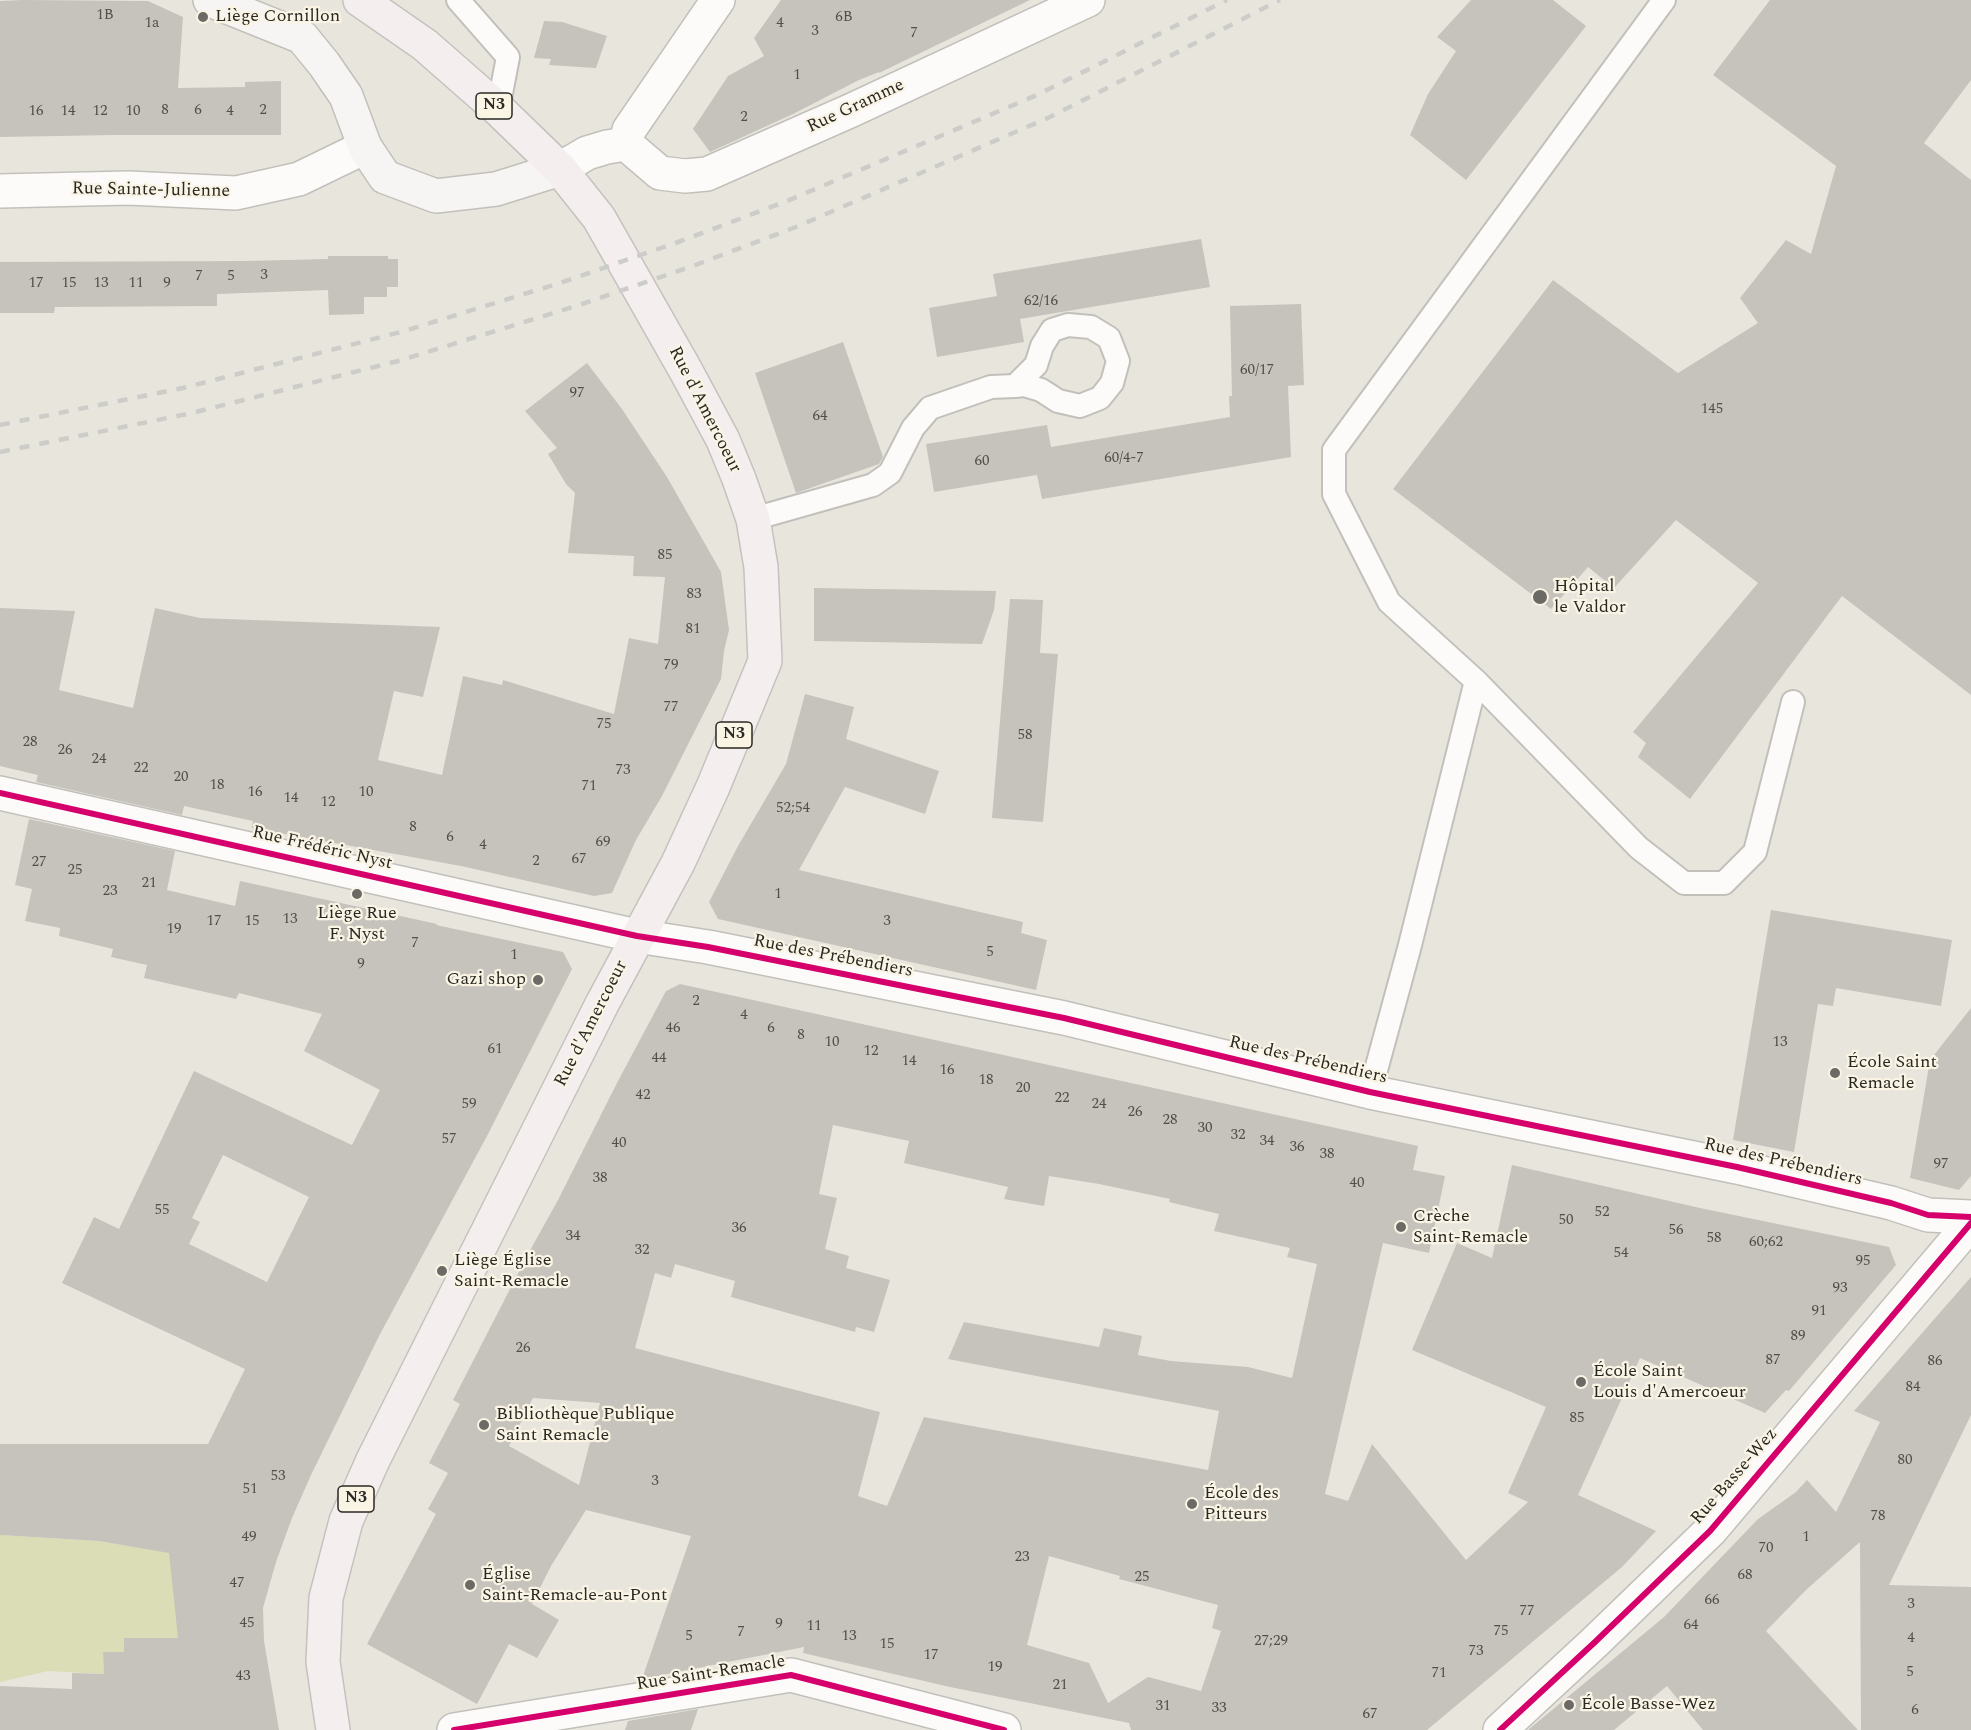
<!DOCTYPE html>
<html>
<head>
<meta charset="utf-8">
<style>
  body { margin:0 }
  canvas { display:block; background:#e8e5dd }
</style>
</head>
<body>
<canvas width="1971" height="1730"></canvas>
<script>
const g = document.querySelector('canvas').getContext('2d');
g.lineJoin = 'round';
function fill(path, color) { g.fillStyle = color; g.fill(path, 'evenodd'); }
const shape = rows => new Path2D(rows.map(r => 'M' + r).join(''));
function stroke(path, color, width, dash) { g.strokeStyle = color; g.lineWidth = width; g.lineCap = dash ? 'butt' : 'round'; g.setLineDash(dash || []); g.stroke(path); }
function write(font, color, halo, rows, align = 'center') {
  g.font = font + ' Spectral,serif'; g.lineWidth = 4.5; g.setLineDash([]); g.textBaseline = 'middle'; g.strokeStyle = halo; g.fillStyle = color; for (const [text, x, y, turn = 0] of rows) {
    g.save(); g.translate(x, y); g.rotate((+turn || 0) * Math.PI / 180); g.textAlign = isNaN(turn) ? turn : align; if (halo) g.strokeText(text, 0, 0); g.fillText(text, 0, 0); g.restore();
  }
}
const green = shape([
  [0,1535,99,1541,191,1556,178,1638,125,1638,124,1652,103,1652,104,1674,48,1671,0,1682]
]);
const building = shape([
  [22,0,148,1,183,17,178,88,245,87,245,82,281,81,281,135,115,135,0,137,0,1],
  [781,0,1030,0,879,73,879,72,859,80,793,114,710,152,693,129,728,76,764,56,754,38],
  [1471,0,1553,0,1586,26,1466,180,1410,135,1428,94,1456,51,1437,37],
  [1770,0,1971,0,1971,80,1924,143,1971,180,1971,695,1842,596,1690,799,1638,757,1646,743,1633,732,1758,583,1676,520,1614,588,1588,567,1551,609,1393,489,1553,280,1678,373,1758,323,1740,298,1786,240,1811,254,1836,166,1713,75],
  [544,21,562,22,607,36,596,68,549,65,551,59,534,58],
  [1201,239,1210,287,1020,319,1024,342,937,357,929,308,997,296,993,274],
  [328,256,388,256,388,259,398,259,398,287,387,287,387,297,364,297,364,314,329,315,328,290,217,294,217,306,55,307,54,313,0,313,0,262,246,261,328,259],
  [1301,304,1304,385,1288,386,1291,457,1042,499,1037,475,934,492,926,444,1047,425,1051,447,1230,417,1229,396,1232,396,1230,306],
  [843,342,883,457,879,464,796,493,755,373],
  [587,363,622,409,667,477,721,572,729,630,724,651,721,679,662,796,636,840,612,893,594,896,461,866,252,828,253,821,184,806,182,815,36,782,38,775,0,766,0,608,75,611,59,690,133,708,155,608,200,618,440,627,423,697,394,691,378,760,442,775,463,676,502,685,503,680,614,714,629,638,658,644,665,577,633,576,634,556,568,553,575,493,566,484,548,454,557,448,525,411],
  [814,588,996,591,994,610,982,644,814,641],
  [1010,599,1043,600,1040,653,1058,654,1043,822,992,818],
  [805,694,854,707,846,739,939,771,925,814,845,787,799,870,1023,922,1021,933,1047,940,1036,990,718,919,709,902,738,846,786,764],
  [29,819,175,851,167,890,235,906,240,881,437,924,436,925,563,952,572,969,487,1136,379,1336,311,1475,292,1518,276,1562,263,1608,264,1641,279,1730,0,1730,0,1686,72,1689,72,1673,104,1674,103,1652,124,1652,124,1638,178,1638,169,1553,99,1541,0,1535,0,1444,208,1444,245,1369,62,1283,94,1217,119,1229,194,1071,352,1145,380,1090,304,1051,322,1014,239,993,236,999,144,978,147,965,111,957,113,949,59,936,60,928,25,921,32,889,15,885],
  [223,1155,309,1197,267,1282,189,1244,200,1222,192,1218],
  [1771,910,1952,940,1941,1006,1836,988,1833,1006,1818,1004,1794,1152,1733,1140],
  [680,984,1418,1146,1413,1170,1445,1176,1429,1253,1383,1243,1325,1494,1348,1501,1372,1444,1466,1560,1528,1502,1508,1493,1546,1407,1412,1350,1457,1243,1492,1258,1512,1165,1700,1208,1889,1247,1896,1265,1789,1391,1786,1390,1765,1413,1640,1358,1578,1495,1656,1531,1622,1567,1427,1730,1131,1730,1129,1723,950,1687,803,1653,804,1647,642,1679,691,1536,586,1510,551,1566,532,1604,559,1620,537,1658,509,1644,477,1704,367,1644,436,1514,428,1509,448,1473,429,1463,460,1404,453,1400,528,1254,558,1200,618,1081,666,991],
  [833,1125,909,1141,904,1163,1008,1187,1004,1199,1044,1206,1049,1176,1099,1184,1170,1199,1169,1202,1219,1214,1214,1231,1290,1248,1287,1257,1317,1264,1292,1378,1248,1367,1171,1361,1138,1355,1142,1336,1104,1328,1099,1347,964,1322,948,1359,1219,1411,1208,1470,924,1417,887,1506,858,1496,880,1412,635,1348,655,1273,671,1278,675,1264,735,1281,731,1297,855,1332,856,1327,874,1332,890,1280,846,1268,849,1256,825,1249,837,1198,819,1194],
  [533,1398,600,1403,579,1485,509,1446],
  [1049,1556,1120,1576,1119,1579,1218,1605,1212,1628,1221,1631,1201,1691,1148,1677,1108,1703,1089,1663,1027,1645],
  [1971,1008,1971,1176,1959,1190,1910,1178,1930,1060],
  [1971,1277,1971,1415,1889,1585,1971,1587,1971,1730,1861,1730,1860,1542,1806,1590,1766,1631,1858,1730,1703,1730,1667,1686,1614,1730,1528,1730,1664,1617,1758,1519,1796,1492,1807,1480,1836,1512,1880,1422,1854,1411],
  [698,1709,691,1730,625,1730,628,1721]
]);
const service = shape([
  [458,0,508,57,498,109],
  [753,519,873,485,890,473,913,428,930,408,991,387,1015,386,1024,385,1041,390,1058,401,1080,406,1100,398,1112,383,1118,361,1109,338,1091,327,1068,325,1052,330,1042,346,1036,365,1015,386],
  [1476,681,1389,602,1334,494,1334,450,1664,0],
  [1370,1092,1409,949,1476,681,1639,848,1684,883,1724,883,1755,852,1793,702]
]);
const minor = shape([
  [626,144,660,173,685,176,707,174,852,110,1088,0],
  [560,169,587,153,607,147,626,144,629,130,718,0],
  [0,191,128,188,236,193,299,179,365,147],
  [0,793,637,936,708,947,1064,1018,1370,1092,1737,1167,1891,1203,1928,1215,1971,1217],
  [454,1730,791,1675,1004,1730],
  [1500,1730,1595,1642,1710,1531,1971,1223]
]);
const secondary = shape([
  [210,0,302,37,324,64,346,96,365,147,385,177,436,196,496,189,560,169]
]);
const primary = shape([
  [333,1730,323,1662,326,1598,346,1521,373,1460,602,1004,678,863,713,787,765,661,761,567,753,519,739,479,723,440,686,371,599,218,560,169,498,109,425,45,360,0]
]);
const rail = shape([
  [0,425,183,388,401,332,563,282,681,241,787,201,1037,95,1227,0],
  [0,452,192,413,398,361,573,307,690,267,796,227,1050,117,1280,0]
]);
const cycleway = shape([
  [0,793,637,936,708,947,1064,1018,1370,1092,1737,1167,1891,1203,1928,1215,1971,1217],
  [454,1730,791,1675,1004,1730],
  [1500,1730,1595,1642,1710,1531,1971,1223]
]);
const markers = [
  [203,17,6,"#6c6a64"],
  [1540,597,8,"#6c6a64"],
  [357,894,6,"#6c6a64"],
  [538,980,6,"#6c6a64"],
  [1835,1073,6,"#6c6a64"],
  [1401,1227,6,"#6c6a64"],
  [442,1271,6,"#6c6a64"],
  [1581,1382,6,"#6c6a64"],
  [484,1425,6,"#6c6a64"],
  [1192,1504,6,"#6c6a64"],
  [470,1585,6,"#6c6a64"],
  [1569,1705,6,"#6c6a64"]
];
const numberNames = [
  ["1B",105,16],
  ["6B",844,18],
  ["1a",152,24],
  ["4",780,24],
  ["3",815,32],
  ["7",914,34],
  ["1",797,76],
  ["8",165,111],
  ["6",198,111],
  ["2",263,111],
  ["16",36,112],
  ["14",68,112],
  ["12",100,112],
  ["10",133,112],
  ["4",230,112],
  ["2",744,118],
  ["3",264,276],
  ["7",199,277],
  ["5",231,277],
  ["17",36,284],
  ["15",69,284],
  ["13",101,284],
  ["11",136,284],
  ["9",167,284],
  ["62/16",1041,302],
  ["60/17",1257,371],
  ["97",577,394],
  ["145",1712,410],
  ["64",820,417],
  ["60/4-7",1124,459],
  ["60",982,462],
  ["85",665,556],
  ["83",694,595],
  ["81",693,630],
  ["79",671,666],
  ["77",671,708],
  ["75",604,725],
  ["58",1025,736],
  ["28",30,743],
  ["26",65,751],
  ["24",99,760],
  ["22",141,769],
  ["73",623,771],
  ["20",181,778],
  ["18",217,786],
  ["71",589,787],
  ["16",255,793],
  ["10",366,793],
  ["14",291,799],
  ["12",328,803],
  ["52;54",793,809],
  ["8",413,828],
  ["6",450,838],
  ["69",603,843],
  ["4",483,846],
  ["67",579,860],
  ["2",536,862],
  ["27",39,863],
  ["25",75,871],
  ["21",149,884],
  ["23",110,892],
  ["1",778,895],
  ["13",290,920],
  ["17",214,922],
  ["15",252,922],
  ["3",887,922],
  ["19",174,930],
  ["7",415,944],
  ["5",990,953],
  ["1",514,956],
  ["9",361,965],
  ["2",696,1002],
  ["4",744,1016],
  ["46",673,1029],
  ["6",771,1029],
  ["8",801,1036],
  ["10",832,1043],
  ["13",1780,1043],
  ["61",495,1050],
  ["12",871,1052],
  ["44",659,1059],
  ["14",909,1062],
  ["16",947,1071],
  ["18",986,1081],
  ["20",1023,1089],
  ["42",643,1096],
  ["22",1062,1099],
  ["59",469,1105],
  ["24",1099,1105],
  ["26",1135,1113],
  ["28",1170,1121],
  ["30",1205,1129],
  ["32",1238,1136],
  ["57",449,1140],
  ["34",1267,1142],
  ["40",619,1144],
  ["36",1297,1148],
  ["38",1327,1155],
  ["97",1941,1165],
  ["38",600,1179],
  ["40",1357,1184],
  ["55",162,1211],
  ["52",1602,1213],
  ["50",1566,1221],
  ["36",739,1229],
  ["56",1676,1231],
  ["34",573,1237],
  ["58",1714,1239],
  ["60;62",1766,1243],
  ["32",642,1251],
  ["54",1621,1254],
  ["95",1863,1262],
  ["93",1840,1289],
  ["91",1819,1312],
  ["89",1798,1337],
  ["26",523,1349],
  ["87",1773,1361],
  ["86",1935,1362],
  ["84",1913,1388],
  ["85",1577,1419],
  ["80",1905,1461],
  ["53",278,1477],
  ["3",655,1482],
  ["51",250,1490],
  ["78",1878,1517],
  ["49",249,1538],
  ["1",1806,1538],
  ["70",1766,1549],
  ["23",1022,1558],
  ["68",1745,1576],
  ["25",1142,1578],
  ["47",237,1584],
  ["66",1712,1601],
  ["3",1911,1605],
  ["77",1527,1612],
  ["45",247,1624],
  ["9",779,1625],
  ["64",1691,1626],
  ["11",814,1627],
  ["75",1501,1632],
  ["7",741,1633],
  ["5",689,1637],
  ["13",849,1637],
  ["4",1911,1639],
  ["27;29",1271,1642],
  ["15",887,1645],
  ["73",1476,1652],
  ["17",931,1656],
  ["19",995,1668],
  ["5",1910,1673],
  ["71",1439,1674],
  ["43",243,1677],
  ["21",1060,1686],
  ["31",1163,1707],
  ["33",1219,1709],
  ["6",1915,1711],
  ["67",1370,1715]
];
const shields = [
  [494,106,36],
  [734,735,36],
  [356,1499,36]
];
const shieldNames = [
  ["N3",494,106],
  ["N3",734,735],
  ["N3",356,1499]
];
const poiNames = [
  ["Liège Cornillon",215,17],
  ["Hôpital",1554,587],
  ["le Valdor",1554,608],
  ["Liège Rue",357,914,"center"],
  ["F. Nyst",357,935,"center"],
  ["Gazi shop",526,980,"right"],
  ["École Saint",1847,1063],
  ["Remacle",1847,1084],
  ["Crèche",1413,1217],
  ["Saint-Remacle",1413,1238],
  ["Liège Église",454,1261],
  ["Saint-Remacle",454,1282],
  ["École Saint",1593,1372],
  ["Louis d'Amercoeur",1593,1393],
  ["Bibliothèque Publique",496,1415],
  ["Saint Remacle",496,1436],
  ["École des",1204,1494],
  ["Pitteurs",1204,1515],
  ["Église",482,1575],
  ["Saint-Remacle-au-Pont",482,1596],
  ["École Basse-Wez",1581,1705]
];
const streetNames = [
  ["Rue Gramme",856,107,-25],
  ["Rue Sainte-Julienne",151,191,1],
  ["Rue d'Amercoeur",704,410,63],
  ["Rue Frédéric Nyst",322,849,13],
  ["Rue des Prébendiers",833,957,11],
  ["Rue d'Amercoeur",592,1024,-63],
  ["Rue des Prébendiers",1308,1061,13],
  ["Rue des Prébendiers",1783,1163,13],
  ["Rue Basse-Wez",1735,1477,-49],
  ["Rue Saint-Remacle",711,1674,-9]
];
fill(green, '#daddb5');
fill(building, '#c6c3bd');
stroke(service, '#c2c0ba', 26);
stroke(minor, '#c2c0ba', 36);
stroke(secondary, '#c2c0ba', 36);
stroke(primary, '#c4c2bf', 36);
stroke(service, '#fcfbfa', 22);
stroke(minor, '#fcfbfa', 33);
stroke(secondary, '#f7f4f4', 33);
stroke(primary, '#f4eeee', 33);
stroke(rail, '#ccccc9', 4.5, [10, 10]);
stroke(cycleway, '#d6006c', 6);
for (const [x, y, r, color] of markers) { const dot = new Path2D(); dot.arc(x, y, r, 0, 2 * Math.PI); g.fillStyle = color; g.fill(dot); stroke(dot, '#faf4e5', 2); }
write('15px', '#514f4a', null, numberNames);
for (const [x, y, w] of shields) { const box = new Path2D(); box.roundRect(x - w / 2, y - 13, w, 26, 4.5); g.fillStyle = '#faf4e5'; g.fill(box); stroke(box, '#2a2823', 1.5); }
write('bold 16px', '#2a2823', null, shieldNames);
write('18px', '#2a2823', '#faf4e5', poiNames, 'left');
write('18px', '#2a2823', '#faf4e5', streetNames);
</script>
</body>
</html>
